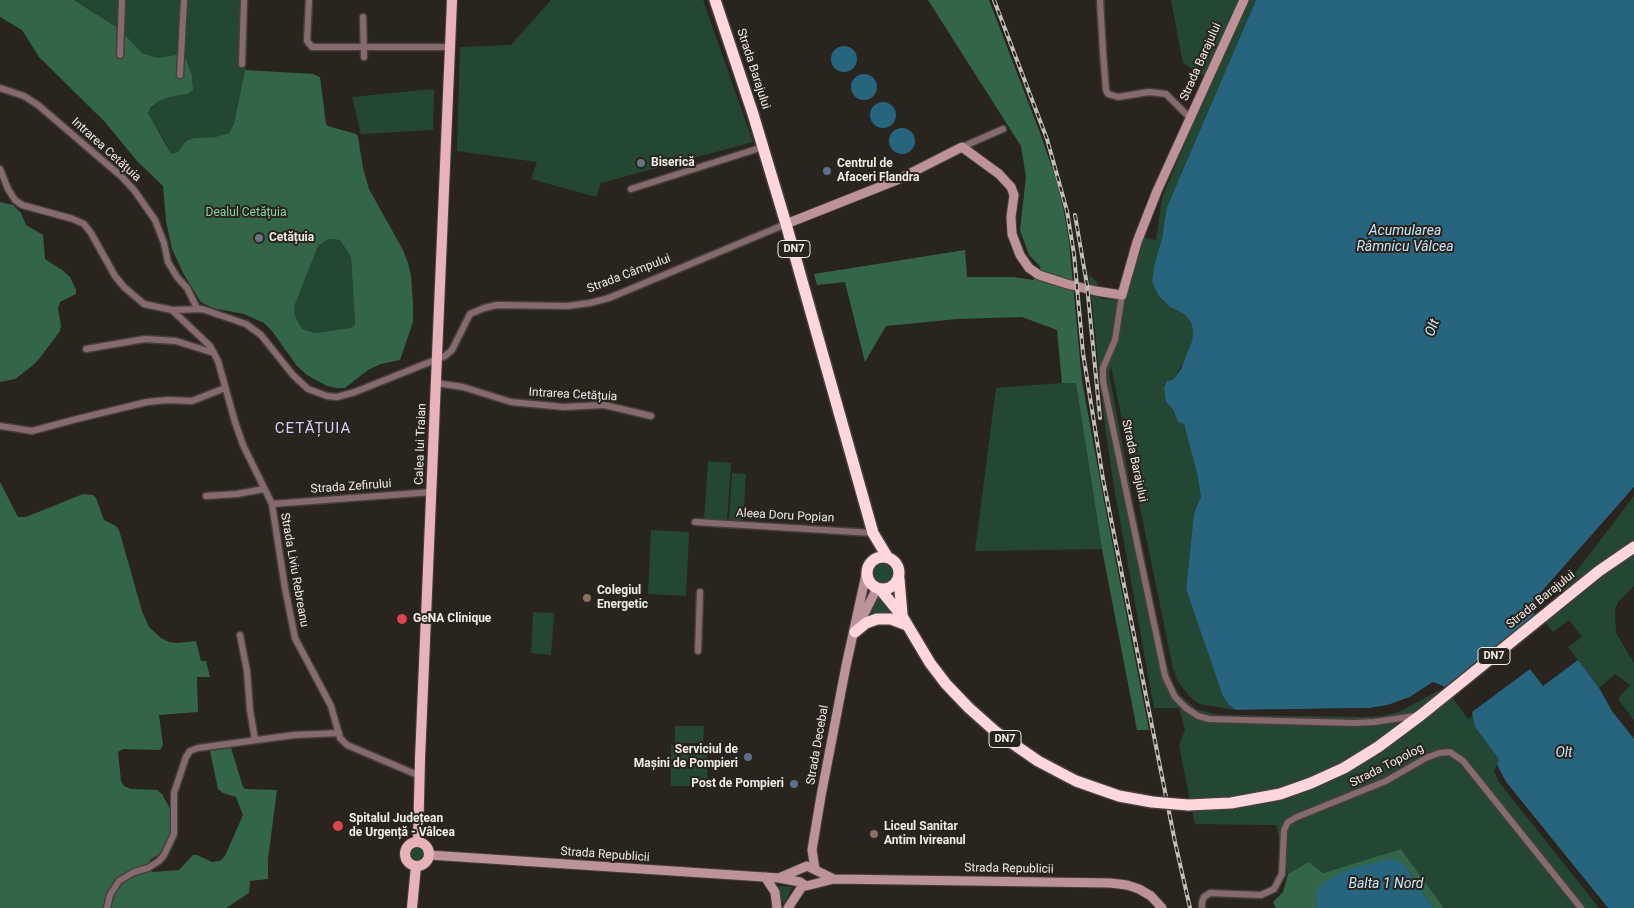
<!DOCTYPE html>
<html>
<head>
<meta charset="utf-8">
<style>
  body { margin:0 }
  canvas { display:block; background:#2a241e }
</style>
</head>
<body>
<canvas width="1634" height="908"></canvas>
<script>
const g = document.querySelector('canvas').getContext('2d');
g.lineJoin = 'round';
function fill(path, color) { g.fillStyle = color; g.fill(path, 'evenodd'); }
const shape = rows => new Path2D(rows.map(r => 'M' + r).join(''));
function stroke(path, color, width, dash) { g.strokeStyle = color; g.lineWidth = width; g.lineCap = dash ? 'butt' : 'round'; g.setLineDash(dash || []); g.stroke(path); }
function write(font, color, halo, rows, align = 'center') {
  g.font = font + ' Roboto,sans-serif'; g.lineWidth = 4; g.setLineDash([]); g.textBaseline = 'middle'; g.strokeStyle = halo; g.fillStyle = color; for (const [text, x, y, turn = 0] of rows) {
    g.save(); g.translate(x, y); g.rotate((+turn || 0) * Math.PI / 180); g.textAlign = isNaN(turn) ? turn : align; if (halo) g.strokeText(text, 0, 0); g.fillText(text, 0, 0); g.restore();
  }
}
const green = shape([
  [74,0,247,0,245,70,234,124,229,133,215,137,194,138,186,141,178,152,171,154,162,136,149,117,148,111,159,101,170,97,187,94,193,83,187,61,186,59,175,55,158,58,142,53,93,12],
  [551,0,703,0,753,142,601,183,596,197,531,179,537,162,457,151,460,47,511,45],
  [1171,0,1256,0,1167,207,1162,238,1152,282,1158,295,1170,307,1184,314,1191,322,1193,331,1192,341,1187,355,1173,381,1166,402,1173,409,1178,422,1184,424,1197,473,1201,497,1194,513,1186,589,1229,705,1236,710,1199,704,1190,697,1178,682,1173,668,1111,366,1109,373,1138,527,1167,666,1174,687,1181,696,1196,709,1218,715,1363,717,1383,716,1401,711,1445,687,1468,719,1474,715,1475,727,1500,759,1494,771,1499,782,1599,908,1444,908,1401,849,1323,873,1309,862,1288,874,1276,825,1195,824,1179,746,1185,730,1179,708,1154,708,1115,493,1105,427,1089,275,1097,282,1101,299,1124,298,1142,237,1156,240,1162,198,1211,80,1183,63],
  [434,89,433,130,361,134,352,97],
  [328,239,340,240,351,257,355,322,354,326,350,328,315,333,302,329,295,316,294,307,318,246],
  [1076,382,1102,549,975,551,996,388],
  [708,461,731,463,727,521,704,520],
  [732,473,746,474,743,521,729,521],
  [1634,496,1634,586,1618,602,1615,610,1616,633,1634,663,1634,720,1618,699,1630,685,1615,674,1599,688,1568,647,1582,637,1569,620,1553,632,1540,615,1554,601],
  [651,530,689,532,686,596,648,594],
  '873 573a11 11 0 1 1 22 0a11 11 0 1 1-22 0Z',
  [880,595,893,615,866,619,877,596],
  [533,612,554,613,551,655,531,653],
  [675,726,704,726,703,743,675,743],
  [671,745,707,745,707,786,671,786],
  '411 854a7 7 0 1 1 14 0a7 7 0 1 1-14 0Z',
  [776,886,792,887,785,903,781,903,780,896]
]);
const forest = shape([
  [0,0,74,0,119,29,142,53,158,58,175,55,186,59,192,76,193,90,187,94,170,97,159,101,150,108,148,113,171,154,178,152,186,141,194,138,215,137,229,133,234,124,245,70,313,74,320,77,326,124,328,126,356,134,358,137,363,168,369,189,403,250,408,263,411,276,413,303,413,322,400,360,381,364,368,370,345,388,337,388,327,386,307,375,297,366,272,331,264,323,244,314,213,308,201,302,183,273,172,249,166,221,163,186,137,161,105,122,39,57,22,30,0,17],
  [328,239,340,240,351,257,355,322,354,326,350,328,315,333,302,329,295,316,294,307,318,246],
  [928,0,989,0,1040,133,1056,179,1063,207,1069,241,1082,381,1103,496,1149,730,1137,730,1102,549,1076,383,1062,383,1057,330,1022,317,957,319,886,326,865,362,845,282,817,285,814,274,965,250,967,277,1013,277,1033,280,1041,267,1029,255,1020,230,1026,177,1021,146],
  [0,202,13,205,21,213,26,225,43,235,45,259,62,270,70,277,76,290,76,294,60,302,58,309,61,326,60,331,39,359,32,366,15,379,0,382],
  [0,482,18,517,26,517,83,494,93,495,96,498,104,520,116,526,119,530,142,611,149,627,161,638,169,642,178,643,196,641,201,661,206,661,210,677,197,677,198,712,159,715,163,745,160,750,123,749,118,752,121,781,124,786,131,789,157,790,162,794,171,811,172,833,165,847,158,855,150,860,152,872,179,870,193,855,197,855,212,862,220,861,225,856,243,815,236,797,223,793,218,789,210,751,231,748,243,787,245,789,277,790,268,859,268,879,250,881,249,893,226,908,0,908],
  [1401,849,1444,908,1433,908,1406,867,1316,900,1317,908,1276,908,1273,902,1283,892,1288,874,1309,862,1323,873]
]);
const water = shape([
  [1256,0,1634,0,1634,487,1533,604,1534,615,1483,658,1445,687,1433,682,1410,697,1388,705,1370,708,1236,710,1229,705,1223,696,1186,589,1194,513,1201,497,1197,473,1184,424,1178,422,1173,409,1166,402,1164,388,1167,381,1173,380,1181,369,1192,341,1193,331,1191,322,1184,314,1170,307,1158,295,1152,282,1154,267,1162,238,1167,207],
  '831 59a13 13 0 1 1 26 0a13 13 0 1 1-26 0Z',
  '851 87a13 13 0 1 1 26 0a13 13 0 1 1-26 0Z',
  '870 115a13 13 0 1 1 26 0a13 13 0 1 1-26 0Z',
  '889 141a13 13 0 1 1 26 0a13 13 0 1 1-26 0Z',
  [1578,660,1599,688,1612,711,1634,739,1634,908,1608,908,1506,782,1497,765,1499,759,1475,727,1472,712,1530,669,1543,686],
  [1386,860,1396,860,1406,867,1433,908,1317,908,1316,900,1317,889,1328,880,1349,869]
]);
const pier = shape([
  [1634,487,1634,490,1536,602,1536,614,1534,615,1533,604,1534,600],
  [1433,682,1445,687,1442,688,1433,685,1411,699,1389,707,1370,711,1236,713,1231,710,1370,708,1388,705,1410,697],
  [1497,765,1506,782,1608,908,1605,908,1504,783,1496,768]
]);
const street = shape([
  [309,0,307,41,312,47,450,47],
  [1100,0,1103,52,1106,90,1108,94,1118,97,1149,92,1166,94,1191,119],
  [363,17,364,57],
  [120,55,122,0],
  [242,64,244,0],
  [180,75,184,0],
  [0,88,24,96,38,105,122,177,134,190,155,220,164,243,168,262,177,277,187,288,197,308],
  [962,147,1003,129],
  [0,169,8,189,15,200,22,205,73,219,84,224,91,233,115,276,124,287,144,304,172,310,202,309,246,324,261,335,293,375,308,389,327,396,337,397,355,392,445,356,452,350,470,314,484,308,497,305,567,306,590,303,609,298,786,224],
  [631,189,763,147],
  [1122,295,1115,340,1103,368,1103,381,1165,676,1175,697,1186,708,1198,716,1209,719,1354,723,1374,722,1415,716],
  [172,310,210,346,218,361,235,422,243,445,272,504,285,588,295,638,331,706,340,738,347,745,420,776],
  [86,349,145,339,176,341,214,353],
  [436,383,463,387,511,402,564,407,604,405,651,416],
  [0,426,32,431,77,419,147,402,167,400,192,401,225,388],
  [206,496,237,494,264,489],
  [272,504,432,492],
  [695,522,873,533],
  [240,635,247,671,250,710,255,740],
  [698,651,700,592],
  [107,908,110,895,119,881,134,872,148,868,159,861,164,855,174,834,174,793,186,757,190,751,198,748,294,735,339,733],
  [1202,908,1202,902,1204,897,1210,893,1261,895,1274,889,1282,874,1284,830,1288,822,1297,817,1386,781,1426,758,1439,753,1450,752,1463,761,1581,908]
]);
const secondary = shape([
  [786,224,897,180,962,147,999,174,1011,187,1014,195,1011,217,1012,234,1020,255,1029,268,1039,275,1067,284,1096,291,1122,295,1137,242,1157,191,1244,0],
  [859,624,877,588],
  [429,855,779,878,800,882,806,886,834,879,1110,883,1127,885,1139,889,1151,896,1162,908],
  [815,869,812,850,821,796,846,666,867,570],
  [765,877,775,892,777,908],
  [779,878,807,866,834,879],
  [788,908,803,885]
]);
const primary = shape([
  [418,842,420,759,452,0],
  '405 854a12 12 0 1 1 24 0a12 12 0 1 1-24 0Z',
  [412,908,416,866]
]);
const highway = shape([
  [715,0,753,114,786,224,873,533,888,558],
  '867 573a16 16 0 1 1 32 0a16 16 0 1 1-32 0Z',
  [899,579,902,614],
  [880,589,902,616,930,663,946,684,969,708,996,732,1038,761,1076,781,1119,796,1152,802],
  [855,632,866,623,877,619,891,619,907,625],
  [1188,805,1231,803,1280,794,1311,783,1344,768,1378,747,1421,715,1599,571,1634,547]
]);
const rail = shape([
  [994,0,1047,139,1067,211,1074,254,1083,353,1103,479,1175,842,1190,908],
  [1075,215,1087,285,1100,418]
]);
const highwayBridge = shape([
  [1152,802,1188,805]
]);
const markers = [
  [641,163,5,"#6b7280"],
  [827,171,5,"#5c6f8a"],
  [259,238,5,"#6b7280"],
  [587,598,5,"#8d6e63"],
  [402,619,6,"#e0444e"],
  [748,757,5,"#5c6f8a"],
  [794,784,5,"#5c6f8a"],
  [338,826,6,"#e0444e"],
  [874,834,5,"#8d6e63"]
];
const shields = [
  [794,249,32],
  [1494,656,32],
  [1005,739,32]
];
const shieldNames = [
  ["DN7",794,249],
  ["DN7",1494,656],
  ["DN7",1005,739]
];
const streetNames = [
  ["Strada Barajului",1201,62,-66],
  ["Strada Barajului",753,69,72],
  ["Intrarea Cetățuia",106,150,42],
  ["Strada Câmpului",629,274,-21],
  ["Intrarea Cetățuia",573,395,3],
  ["Calea lui Traian",421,444,-88],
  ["Strada Barajului",1134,461,78],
  ["Strada Zefirului",351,487,-4],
  ["Aleea Doru Popian",785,516,3],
  ["Strada Liviu Rebreanu",294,570,80],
  ["Strada Barajului",1541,600,-39],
  ["Strada Decebal",818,745,-80],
  ["Strada Topolog",1387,766,-27],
  ["Strada Republicii",605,855,4],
  ["Strada Republicii",1009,869,1]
];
const poiNames = [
  ["Biserică",651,163],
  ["Centrul de",837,164],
  ["Afaceri Flandra",837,178],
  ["Cetățuia",269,238],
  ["Colegiul",597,591],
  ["Energetic",597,605],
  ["GeNA Clinique",413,619],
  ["Serviciul de",738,750,"right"],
  ["Mașini de Pompieri",738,764,"right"],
  ["Post de Pompieri",784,784,"right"],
  ["Spitalul Județean",349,819],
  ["de Urgență - Vâlcea",349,833],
  ["Liceul Sanitar",884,827],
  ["Antim Ivireanul",884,841]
];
const parkNames = [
  ["Dealul Cetățuia",246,213]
];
const waterNames = [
  ["Acumularea",1405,231],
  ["Râmnicu Vâlcea",1405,247],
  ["Olt",1433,328,-70],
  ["Olt",1564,753],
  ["Balta 1 Nord",1386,884]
];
const quarterNames = [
  ["CETĂȚUIA",313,429]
];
fill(green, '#234732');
fill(forest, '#336648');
fill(water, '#27647e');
fill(pier, '#2a241e');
stroke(street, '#46403a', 9);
stroke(secondary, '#46403a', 11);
stroke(primary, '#46403a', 12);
stroke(highway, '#46403a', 14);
stroke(street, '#856b6f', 6);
stroke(secondary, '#bd9398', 9);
stroke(primary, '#e8b2b9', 10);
stroke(highway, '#fed6db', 11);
stroke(rail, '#c2beba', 4);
stroke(rail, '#2a241e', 2, [5.5]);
stroke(highwayBridge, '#46403a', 14, []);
stroke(highwayBridge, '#fed6db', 11);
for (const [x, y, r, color] of markers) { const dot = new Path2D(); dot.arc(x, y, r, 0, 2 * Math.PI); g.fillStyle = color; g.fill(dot); stroke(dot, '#2a241e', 2); }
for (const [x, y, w] of shields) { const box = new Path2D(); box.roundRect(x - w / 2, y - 8.5, w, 17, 4); g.fillStyle = '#2a241e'; g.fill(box); stroke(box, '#f0ece8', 1); }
write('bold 11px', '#f0ece8', null, shieldNames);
write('12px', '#f0ece8', '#2a241e', streetNames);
write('bold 12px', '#f0ece8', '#2a241e', poiNames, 'left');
write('12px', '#84d3a2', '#2a241e', parkNames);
write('italic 14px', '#c5e6f7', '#2a241e', waterNames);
g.letterSpacing = '1px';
write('15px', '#d3d0fc', '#2a241e', quarterNames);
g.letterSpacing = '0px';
</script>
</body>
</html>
